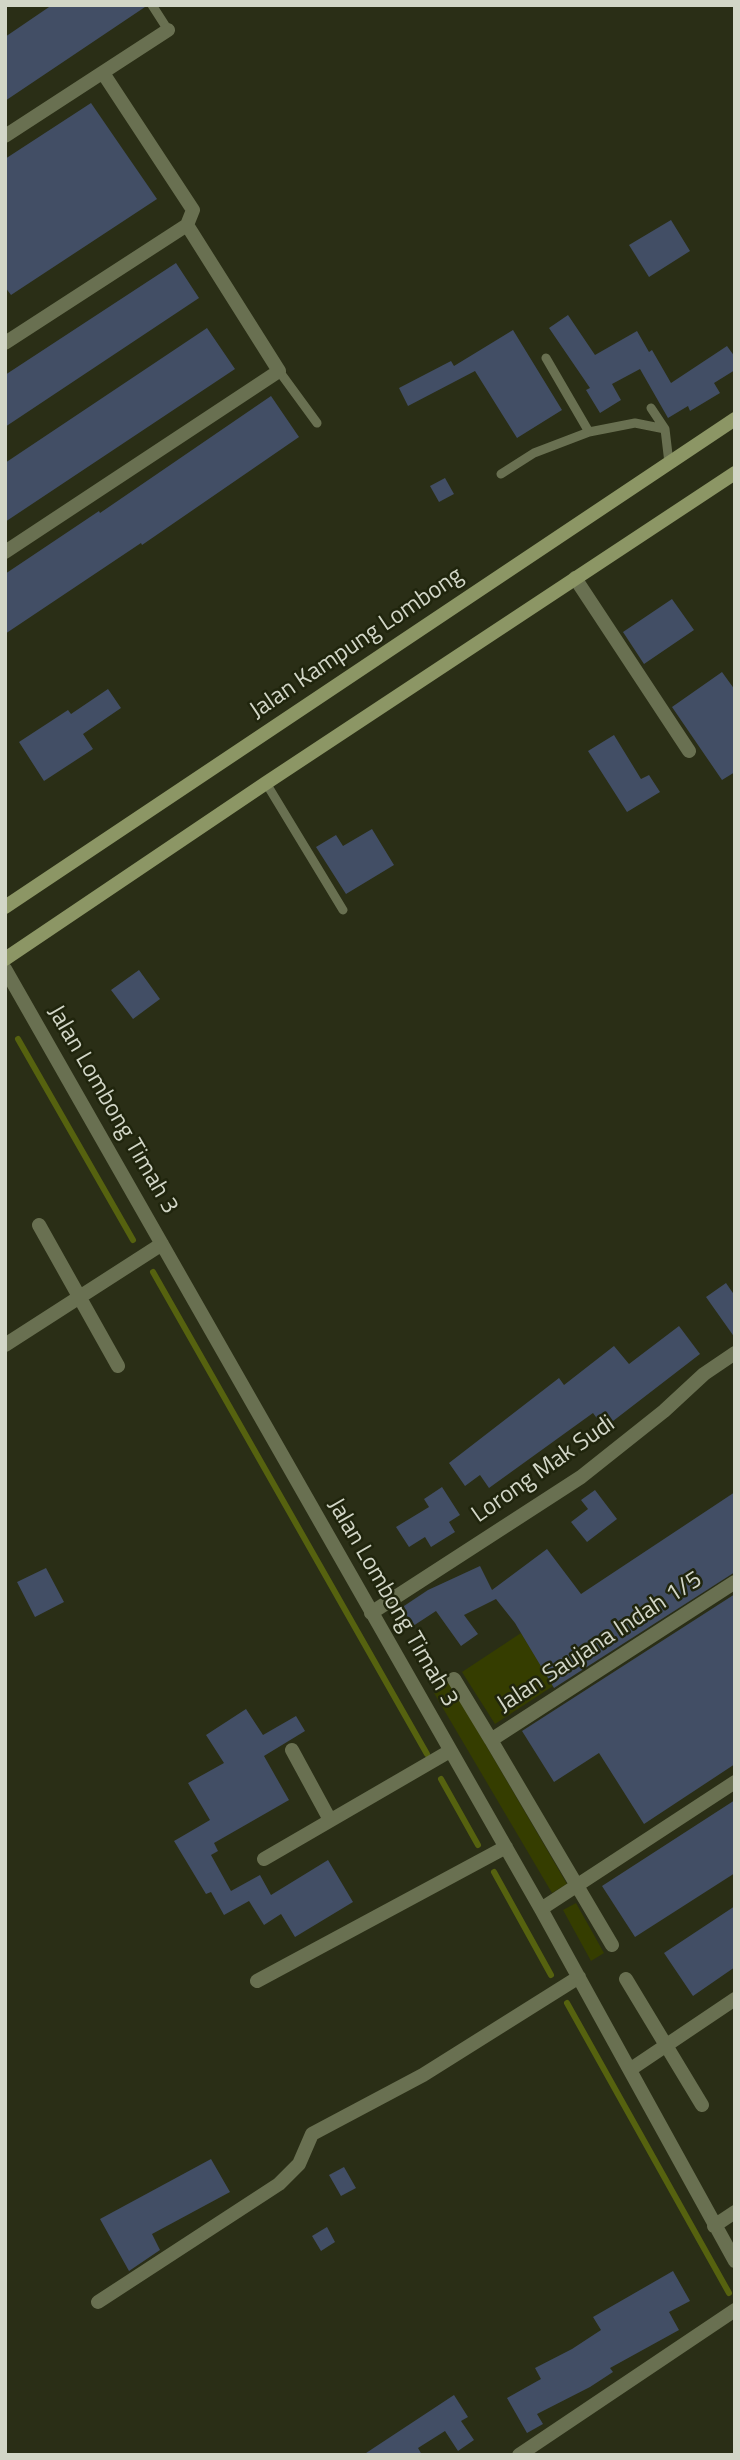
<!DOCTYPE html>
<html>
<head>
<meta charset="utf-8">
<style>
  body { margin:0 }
  #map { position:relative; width:740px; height:2460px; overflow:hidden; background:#2a2e16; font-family:"Titillium Web",sans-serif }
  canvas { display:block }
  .frame { position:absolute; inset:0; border:7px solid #d2d6c7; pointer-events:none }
</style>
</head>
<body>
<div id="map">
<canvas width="740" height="2460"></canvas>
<div class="frame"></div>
</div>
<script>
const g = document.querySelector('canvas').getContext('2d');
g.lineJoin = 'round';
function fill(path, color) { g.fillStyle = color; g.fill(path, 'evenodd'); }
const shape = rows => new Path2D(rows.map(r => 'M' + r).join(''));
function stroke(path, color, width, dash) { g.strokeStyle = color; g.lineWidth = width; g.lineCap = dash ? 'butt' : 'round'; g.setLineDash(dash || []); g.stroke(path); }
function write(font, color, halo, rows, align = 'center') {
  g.font = font + ' "Titillium Web",sans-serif'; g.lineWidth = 5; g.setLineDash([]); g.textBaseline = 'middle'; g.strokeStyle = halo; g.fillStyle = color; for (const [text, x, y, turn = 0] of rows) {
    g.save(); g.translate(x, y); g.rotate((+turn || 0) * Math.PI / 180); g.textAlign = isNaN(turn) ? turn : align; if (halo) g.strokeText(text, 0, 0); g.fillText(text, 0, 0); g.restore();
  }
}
const green = shape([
  [521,1633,553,1686,495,1724,462,1672],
  [449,1682,567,1884,552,1893,434,1693],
  [576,1903,604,1953,591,1961,563,1910]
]);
const stream = shape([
  [18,1039,133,1240],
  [153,1272,427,1754],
  [441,1779,478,1845],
  [494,1872,551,1975],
  [567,2003,729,2293]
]);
const building = shape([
  [52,5,145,7,5,101,5,37],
  [91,103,157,199,11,295,5,287,5,159],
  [671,220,690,251,649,277,629,245],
  [176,263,199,298,5,427,5,375],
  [568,315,595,355,637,331,649,352,652,350,671,383,727,346,735,357,735,370,714,383,720,393,690,411,688,406,668,418,640,369,612,384,621,400,600,413,586,390,590,388,549,328],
  [207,328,235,369,5,522,5,463],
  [513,330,562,410,517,438,475,371,408,406,399,388,451,361,454,366],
  [271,396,299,437,142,545,141,543,5,634,5,574,99,511,100,513],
  [445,478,454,494,439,502,430,486],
  [672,599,694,630,644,664,623,632],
  [722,672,735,690,735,772,722,780,672,707],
  [108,689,121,708,83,734,93,749,44,781,19,742,68,710,71,714],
  [614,735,641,779,649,775,660,792,627,812,588,751],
  [372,829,394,865,346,894,316,847,336,835,343,846],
  [139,970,160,999,133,1019,111,990],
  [726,1283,735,1296,735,1338,706,1297],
  [679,1326,700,1354,604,1428,593,1413,489,1488,480,1475,465,1486,449,1463,559,1378,564,1385,614,1346,629,1364],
  [442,1487,460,1515,449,1522,455,1532,431,1547,425,1537,409,1547,396,1527,429,1507,424,1499],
  [595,1490,617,1519,587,1542,571,1522,588,1509,581,1500],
  [735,1492,735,1572,554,1688,515,1623,496,1599,464,1615,478,1634,461,1646,436,1611,410,1628,398,1610,428,1590,480,1566,492,1590,547,1549,581,1594],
  [46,1568,64,1602,35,1617,17,1582],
  [735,1594,735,1764,644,1824,599,1753,554,1782,522,1731],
  [246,1709,263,1735,296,1716,305,1731,264,1756,289,1800,214,1843,218,1851,211,1855,231,1891,260,1875,271,1895,328,1860,353,1902,295,1937,281,1914,264,1925,249,1901,224,1915,211,1892,206,1894,174,1841,210,1820,188,1783,224,1763,206,1735],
  [735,1800,735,1873,635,1937,602,1886],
  [735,1906,735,1967,693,1996,664,1953],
  [211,2159,230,2192,152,2234,160,2250,129,2271,100,2219],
  [344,2167,356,2188,341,2196,329,2175],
  [327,2227,335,2242,321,2251,312,2236],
  [673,2271,690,2301,669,2312,679,2330,610,2368,613,2372,590,2387,537,2414,543,2424,527,2433,507,2398,541,2379,535,2368,572,2349,601,2330,593,2317],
  [454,2395,468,2417,461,2421,474,2440,458,2451,445,2431,418,2448,422,2455,363,2455]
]);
const lane = shape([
  [152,5,168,30],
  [546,358,589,432],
  [279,371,317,423],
  [651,408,665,429,669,463],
  [501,474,534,453,589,432,635,423,665,429],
  [266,783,343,910]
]);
const street = shape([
  [103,73,193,210,187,225],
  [5,136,168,30],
  [5,343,187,225],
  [5,552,279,371,187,225],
  [575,578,689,751],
  [5,969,541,1909,735,2261],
  [39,1225,118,1366],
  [5,1345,162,1244],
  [371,1613,581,1477,664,1411,704,1374,735,1353],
  [454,1679,491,1740],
  [292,1750,330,1820],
  [264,1859,450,1751],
  [541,1909,735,1782],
  [612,1945,491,1740,735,1582],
  [626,1979,702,2105],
  [257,1981,506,1847],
  [631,2069,735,1999],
  [714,2226,735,2212],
  [98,2302,279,2184,299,2164,312,2134,423,2075,579,1977],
  [519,2455,735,2310]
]);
const secondary = shape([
  [5,907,735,419],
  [5,959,266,783,735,473]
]);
const streetNames = [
  ["Jalan Kampung Lombong",357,644,-34],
  ["Jalan Lombong Timah 3",112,1110,60],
  ["Lorong Mak Sudi",544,1470,-35],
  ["Jalan Lombong Timah 3",392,1603,60],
  ["Jalan Saujana Indah 1/5",600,1643,-33]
];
fill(green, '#353d00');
stroke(stream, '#56620f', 6);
fill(building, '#424e65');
stroke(lane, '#697051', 9);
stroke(street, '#697051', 14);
stroke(secondary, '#8c9665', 14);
write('24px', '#d2d6c7', '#20250d', streetNames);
</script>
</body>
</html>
